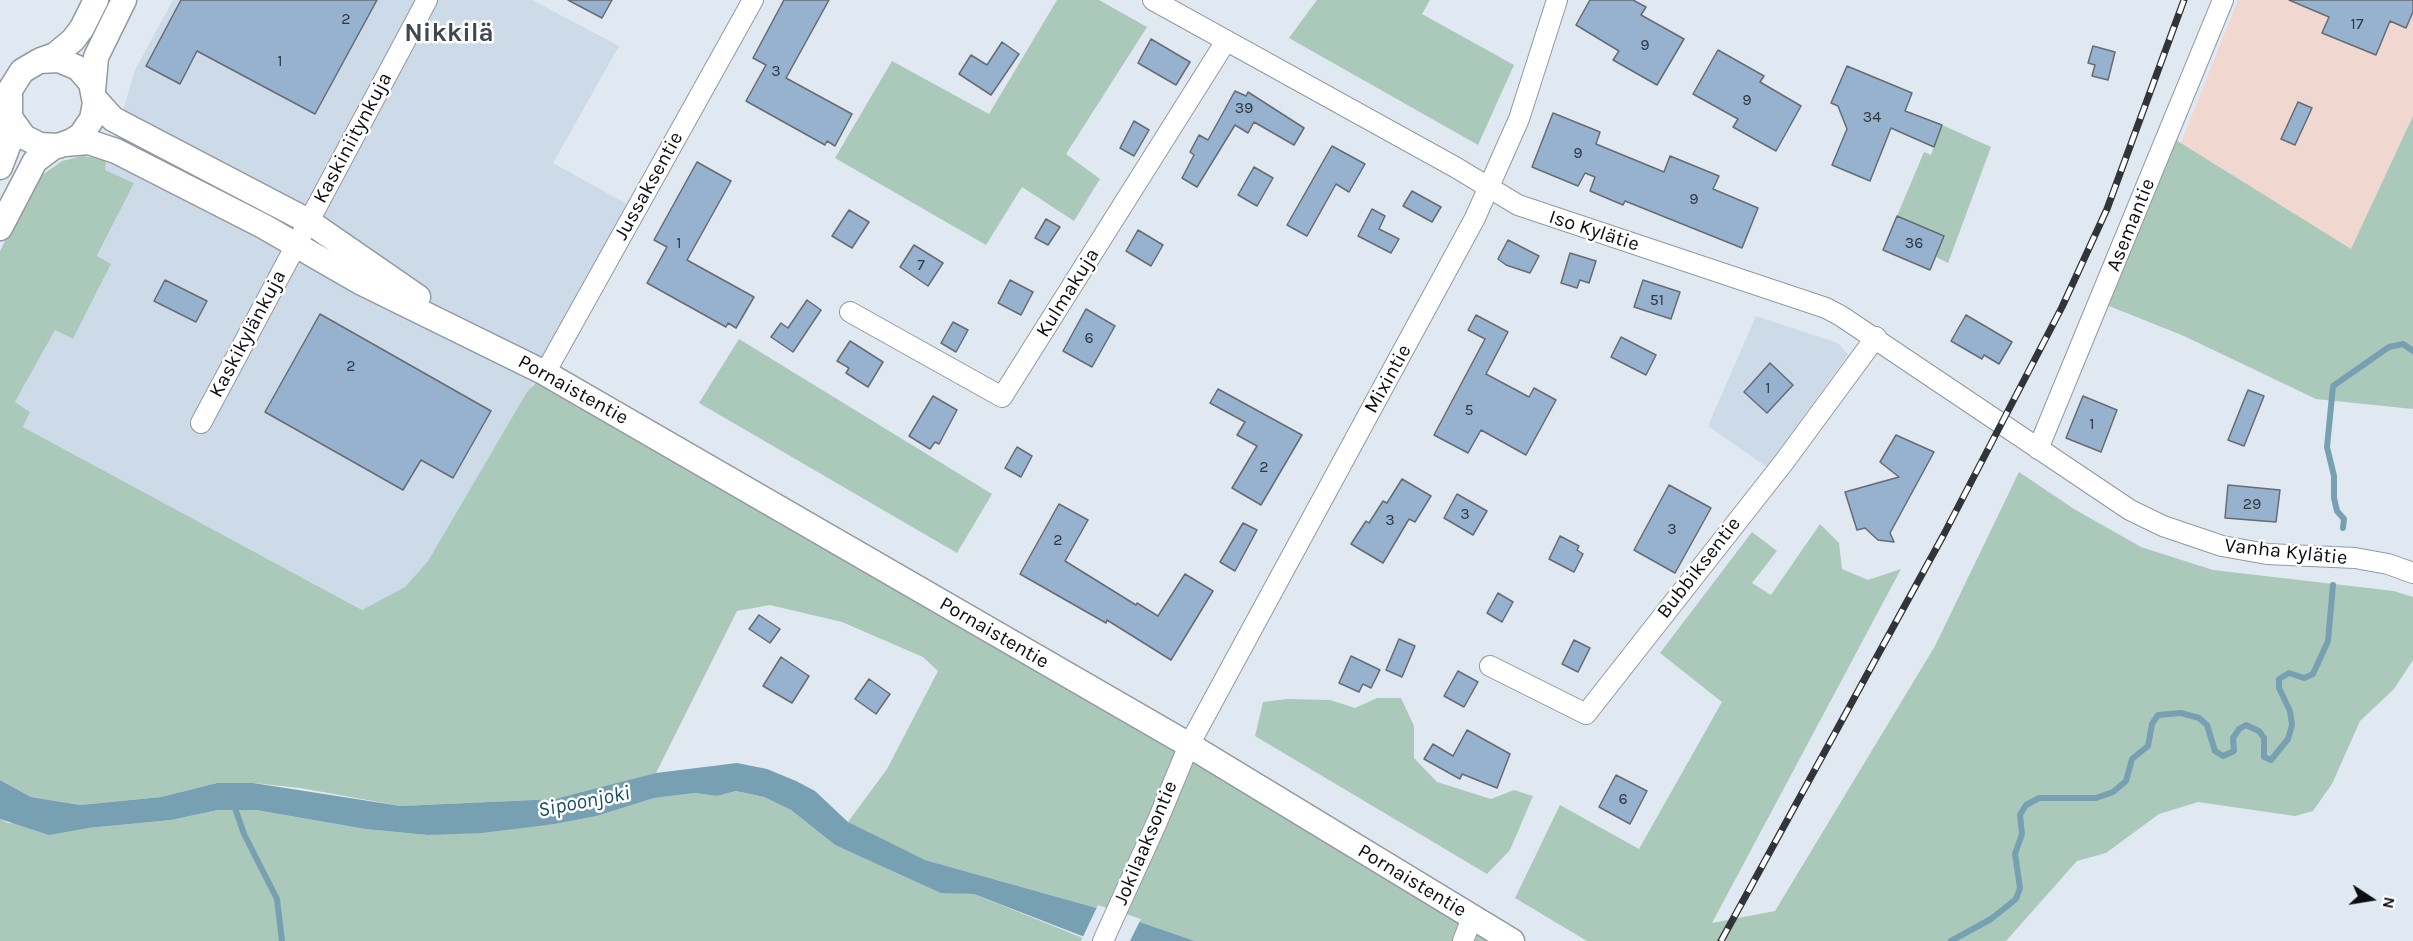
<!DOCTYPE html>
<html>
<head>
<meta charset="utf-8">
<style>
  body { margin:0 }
  #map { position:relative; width:2413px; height:941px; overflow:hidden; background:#e0e8f1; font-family:Karla,sans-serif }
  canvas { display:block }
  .north { position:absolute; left:2341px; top:869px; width:60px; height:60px; -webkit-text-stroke:4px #fff; paint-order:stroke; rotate:102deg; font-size:16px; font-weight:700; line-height:24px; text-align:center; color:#0b0d10 }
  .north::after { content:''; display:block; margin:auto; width:21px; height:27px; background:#0b0d10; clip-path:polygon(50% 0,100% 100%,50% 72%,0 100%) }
</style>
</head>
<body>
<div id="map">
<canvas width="2413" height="941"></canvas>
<div class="north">N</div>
</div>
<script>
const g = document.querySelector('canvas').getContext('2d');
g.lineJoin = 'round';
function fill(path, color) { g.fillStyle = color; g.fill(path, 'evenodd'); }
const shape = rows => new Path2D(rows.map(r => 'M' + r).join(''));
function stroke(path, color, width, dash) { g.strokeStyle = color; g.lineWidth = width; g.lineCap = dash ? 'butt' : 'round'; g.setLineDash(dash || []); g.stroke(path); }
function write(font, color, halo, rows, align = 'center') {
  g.font = font + ' Karla,sans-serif'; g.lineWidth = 5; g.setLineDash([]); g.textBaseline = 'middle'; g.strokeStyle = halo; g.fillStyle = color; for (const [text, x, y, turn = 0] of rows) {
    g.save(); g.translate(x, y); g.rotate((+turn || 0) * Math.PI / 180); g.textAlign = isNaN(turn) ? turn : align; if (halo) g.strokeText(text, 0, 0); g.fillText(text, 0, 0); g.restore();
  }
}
const built = shape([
  [173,0,532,0,619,46,553,163,627,204,634,213,428,561,405,587,362,610,23,427,30,412,15,402,55,330,73,339,111,264,97,257,134,183,105,170,135,70],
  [1756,316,1838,343,1848,355,1767,467,1708,426]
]);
const industrial = shape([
  [2238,0,2413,0,2413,116,2351,250,2181,143]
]);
const green = shape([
  [1057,0,1099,0,1147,27,1066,154,1100,179,1074,221,1022,187,986,245,835,158,892,61,989,114],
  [1317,0,1430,0,1422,14,1514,65,1478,145,1289,38],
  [2413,116,2413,409,2316,399,2184,336,2099,302,2168,135,2351,249],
  [1942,125,1991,147,1948,263,1936,257,1944,236,1897,216,1924,152,1931,155],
  [82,156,107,159,105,170,134,183,97,256,111,264,73,339,55,330,15,402,30,412,23,427,362,610,405,587,428,561,527,392,545,373,1512,941,1195,941,1111,912,925,860,875,837,848,822,887,769,938,671,923,657,842,622,770,605,737,611,656,773,613,786,555,799,401,806,300,788,253,783,217,783,161,797,80,805,31,797,0,780,0,251,35,180,62,161],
  [739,339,992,494,957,553,699,403],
  [2019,472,2074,509,2141,547,2213,570,2394,591,2413,597,2413,660,2394,689,2360,721,2332,784,2313,811,2295,816,2198,802,2159,814,2106,853,2077,861,2006,941,1587,941,1515,898,1560,805,1639,849,1722,702,1660,653,1752,532,1777,551,1752,583,1771,595,1820,524,1839,543,1842,569,1868,580,1901,569,1712,923,1775,911,1935,646],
  [1377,698,1401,698,1414,726,1414,758,1437,782,1491,799,1514,790,1533,796,1510,850,1487,874,1255,736,1263,702,1287,699,1330,700,1355,708],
  [736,791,764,797,791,810,835,845,941,892,974,894,1083,938,1082,941,0,941,0,819,8,823,88,828,171,820,218,810,256,810,365,829,428,835,555,824,597,816,654,798,695,793,717,796]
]);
const water = shape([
  [737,763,767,769,796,781,815,791,848,822,925,860,1111,912,1195,941,1095,941,974,894,941,893,835,845,791,810,764,797,736,791,717,796,695,793,654,798,597,816,555,824,482,833,428,835,365,829,256,810,218,810,171,820,88,828,49,835,0,819,0,780,31,797,80,805,161,797,217,783,253,783,401,806,555,799,656,773]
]);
const pier = shape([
  [1098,905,1141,919,1130,941,1081,941]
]);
const stream = shape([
  [2343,528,2344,519,2337,511,2334,498,2334,476,2327,447,2333,386,2389,347,2403,344,2413,351],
  [234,805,244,834,277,899,282,941],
  [1951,941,1991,919,2016,899,2020,888,2015,854,2022,834,2020,815,2026,805,2039,798,2096,798,2113,792,2126,781,2132,759,2148,746,2152,724,2158,715,2181,713,2199,718,2207,725,2215,751,2223,756,2234,751,2233,738,2239,729,2246,725,2259,731,2264,738,2264,757,2271,760,2288,739,2292,725,2290,711,2279,688,2279,679,2289,673,2304,678,2313,674,2328,641,2333,585]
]);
const building = shape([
  [181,0,377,0,315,114,197,51,180,84,146,66,181,0],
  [568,0,612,0,602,18,568,0],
  [784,0,829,0,786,78,852,114,835,146,827,141,825,145,746,101,766,65,753,58,784,0],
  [1590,0,1633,0,1646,7,1641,15,1684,39,1657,85,1613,60,1619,51,1576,25,1590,0],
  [2289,0,2413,0,2413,12,2406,28,2390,21,2376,55,2322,33,2329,17,2289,0],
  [1151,39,1190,62,1176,85,1138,63,1151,39],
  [1002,42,1019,54,991,95,959,74,971,55,987,65,1002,42],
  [2093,46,2115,52,2108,80,2092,76,2095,65,2088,63,2093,46],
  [1718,50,1764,76,1760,82,1801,106,1776,151,1733,127,1738,119,1693,94,1718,50],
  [1847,66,1912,93,1905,111,1942,125,1934,147,1891,128,1870,181,1832,165,1847,129,1838,106,1831,103,1847,66],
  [1235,91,1246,96,1248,92,1304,128,1294,145,1254,122,1248,133,1235,125,1197,187,1182,178,1194,155,1190,152,1199,135,1208,140,1235,91],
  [2298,102,2312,108,2295,145,2281,139,2298,102],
  [1553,113,1600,132,1596,144,1664,172,1670,156,1719,176,1713,189,1758,208,1742,248,1625,201,1623,205,1590,191,1595,177,1585,173,1578,186,1532,167,1553,113],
  [1134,121,1149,130,1134,156,1120,148,1134,121],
  [1332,146,1365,164,1349,192,1336,184,1307,236,1287,225,1332,146],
  [697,162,731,181,687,260,754,297,736,328,728,323,726,327,647,283,667,247,654,240,697,162],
  [1254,167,1273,178,1257,206,1238,195,1254,167],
  [1412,191,1441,207,1432,222,1403,206,1412,191],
  [1372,209,1385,216,1379,229,1399,239,1391,253,1358,236,1372,209],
  [849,210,869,222,852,248,832,236,849,210],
  [1897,216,1944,236,1930,270,1883,250,1897,216],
  [1046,219,1060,227,1048,245,1035,238,1046,219],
  [1138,230,1163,245,1151,266,1126,251,1138,230],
  [1508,240,1539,256,1530,273,1506,265,1498,259,1508,240],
  [914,245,943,263,928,286,900,267,914,245],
  [1570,253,1596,261,1589,283,1580,280,1577,288,1561,283,1570,253],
  [165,280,207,301,196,322,154,301,165,280],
  [1010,280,1033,292,1021,315,998,303,1010,280],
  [1643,280,1680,292,1671,319,1634,307,1643,280],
  [807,300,821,310,793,352,771,337,781,323,788,328,807,300],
  [1086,309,1115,326,1092,367,1063,351,1086,309],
  [320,314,491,411,453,478,421,460,403,490,265,412,320,314],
  [1476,315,1508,332,1486,374,1529,397,1534,388,1556,400,1526,455,1481,430,1468,453,1434,435,1485,339,1468,330,1476,315],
  [1966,315,2012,342,1999,364,1984,355,1982,359,1951,341,1966,315],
  [953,322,968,330,956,352,941,343,953,322],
  [1621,337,1656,355,1646,375,1611,357,1621,337],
  [850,341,883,362,868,387,846,373,849,368,837,361,850,341],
  [1770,363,1793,385,1767,413,1744,392,1770,363],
  [1218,389,1302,435,1261,505,1232,488,1257,446,1237,435,1245,422,1210,403,1218,389],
  [2248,390,2264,396,2244,446,2228,440,2248,390],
  [933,396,957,410,939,444,935,442,930,449,909,436,933,396],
  [2083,396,2117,410,2101,452,2066,438,2083,396],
  [1896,435,1934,452,1890,533,1894,542,1878,540,1865,528,1857,530,1845,492,1899,477,1880,462,1896,435],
  [1017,447,1032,456,1021,477,1005,468,1017,447],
  [1402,479,1431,496,1415,522,1409,519,1383,563,1351,544,1366,521,1369,523,1383,501,1387,503,1402,479],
  [1669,485,1711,508,1675,573,1634,550,1669,485],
  [2228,485,2280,490,2276,522,2225,518,2228,485],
  [1457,494,1487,511,1473,535,1444,518,1457,494],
  [1059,504,1088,520,1065,561,1136,605,1137,603,1158,616,1185,574,1213,591,1171,660,1107,620,1106,623,1020,574,1059,504],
  [1243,523,1257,530,1235,571,1220,562,1243,523],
  [1560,536,1579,546,1577,550,1583,554,1574,572,1549,559,1560,536],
  [1498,593,1513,602,1502,622,1487,613,1498,593],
  [759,615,780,629,770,643,749,629,759,615],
  [1399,639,1415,646,1402,677,1386,670,1399,639],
  [1574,640,1590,648,1578,672,1562,664,1574,640],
  [1351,656,1380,670,1371,688,1363,684,1359,692,1339,683,1351,656],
  [781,657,809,676,792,703,763,686,781,657],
  [1458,671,1478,682,1464,707,1444,696,1458,671],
  [869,679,890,694,876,714,855,699,869,679],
  [1467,730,1510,754,1497,788,1462,774,1460,779,1424,759,1433,744,1453,756,1467,730],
  [1616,775,1647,791,1630,824,1599,807,1616,775]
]);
const minor = shape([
  [1153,0,1455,167,1518,205,1826,308,1841,316,2130,510,2163,526,2222,546,2267,554,2355,558,2388,564,2413,573],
  [850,312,1002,397,1226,41],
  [545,373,753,0],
  [201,423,427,0],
  [2038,449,2223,0],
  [1490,666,1586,714,1784,462,1876,337],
  [1103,941,1157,822,1189,745,1475,218,1519,119,1557,0],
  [1463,941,1472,918]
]);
const tertiary = shape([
  [41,60,55,55,73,40,82,28,96,0],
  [93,91,96,57,124,0],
  [95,99,113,119,308,221,418,297],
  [65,144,89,142,116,151,263,226,362,283,545,373,1189,745,1512,941],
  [0,167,10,141,10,90,22,71,39,61,59,60,78,68,91,83,95,103,92,119,81,135,72,141,58,146,40,145,24,137,11,119],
  [0,228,35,161,55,146]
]);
const rail = shape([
  [1721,941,1943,536,2062,307,2107,209,2184,0]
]);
const numberNames = [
  ["2",346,19],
  ["17",2357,24],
  ["9",1645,45],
  ["1",280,61],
  ["3",776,71],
  ["9",1747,100],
  ["39",1244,108],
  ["34",1872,117],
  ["9",1578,153],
  ["9",1694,199],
  ["1",679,243],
  ["36",1914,243],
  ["7",921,265],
  ["51",1657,300],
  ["6",1089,338],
  ["2",351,366],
  ["1",1768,388],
  ["5",1469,410],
  ["1",2092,424],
  ["2",1264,467],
  ["29",2252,504],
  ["3",1465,514],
  ["3",1390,520],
  ["3",1672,529],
  ["2",1058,540],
  ["6",1623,799]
];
const streetNames = [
  ["Kaskiniitynkuja",353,138,-62],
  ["Jussaksentie",649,186,-61],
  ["Asemantie",2131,225,-68],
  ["Iso Kylätie",1594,231,18],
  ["Kulmakuja",1068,293,-58],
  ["Kaskikylänkuja",248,334,-62],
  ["Mixintie",1388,379,-61],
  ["Pornaistentie",573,390,29],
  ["Vanha Kylätie",2286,552,6],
  ["Bubbiksentie",1699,568,-52],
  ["Pornaistentie",994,633,30],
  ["Jokilaaksontie",1146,843,-67],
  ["Pornaistentie",1412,881,31]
];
const waterNames = [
  ["Sipoonjoki",584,802,-11]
];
const districtNames = [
  ["Nikkilä",449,34]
];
fill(built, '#cddbe9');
fill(industrial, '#f0d7cf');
fill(green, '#abc9ba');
fill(water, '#77a1b2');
fill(pier, '#e0e8f1');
stroke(stream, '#77a1b2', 6);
fill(building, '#97b2cf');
stroke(building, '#656c74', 1.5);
stroke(minor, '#9299a1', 22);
stroke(tertiary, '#9299a1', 27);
stroke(minor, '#fff', 20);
stroke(tertiary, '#fff', 24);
stroke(rail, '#313438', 7);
stroke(rail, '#fff', 4.5, [14]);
write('16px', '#2e3640', null, numberNames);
write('20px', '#0b0d10', '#fff', streetNames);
write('italic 21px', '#175063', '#fff', waterNames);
write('bold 26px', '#41474e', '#fff', districtNames);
</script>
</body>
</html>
